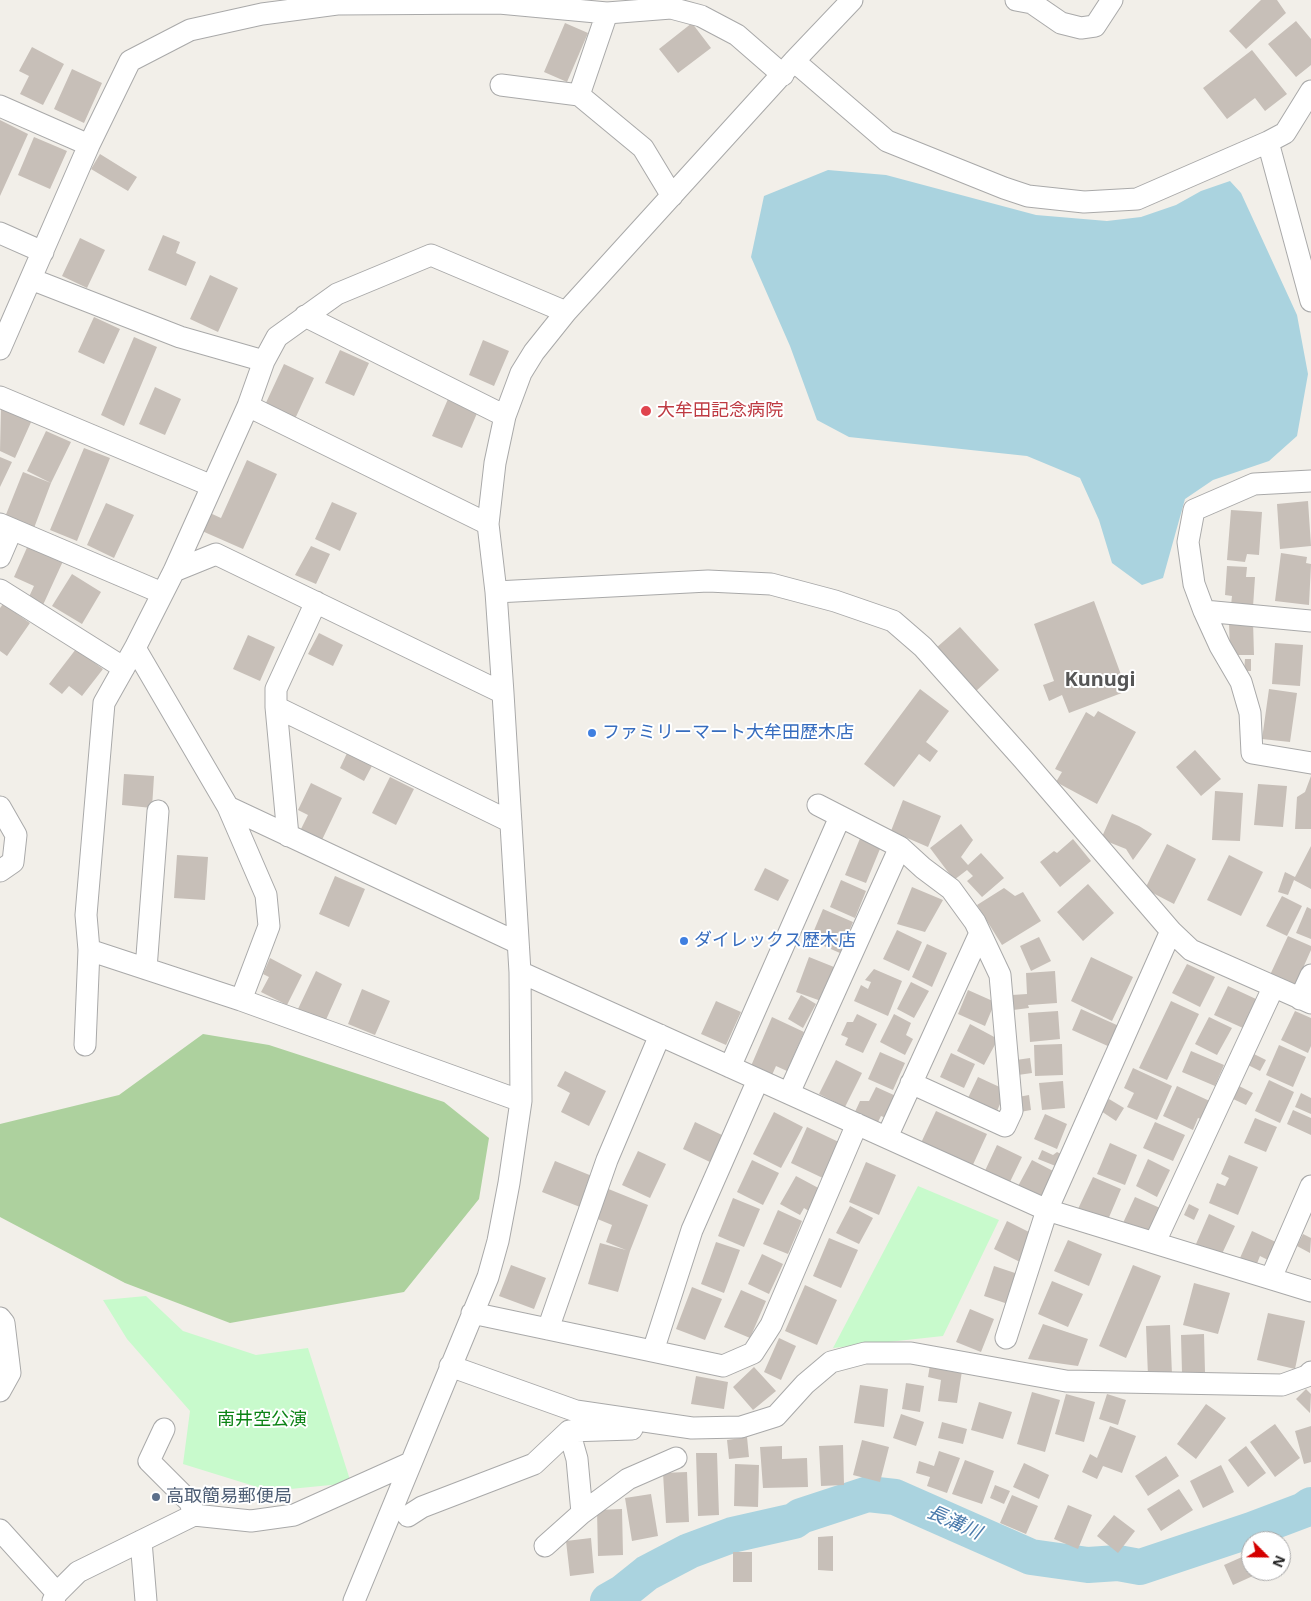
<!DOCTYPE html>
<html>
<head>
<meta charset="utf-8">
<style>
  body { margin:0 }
  #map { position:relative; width:1311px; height:1601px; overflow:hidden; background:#f2efe9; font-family:"Noto Sans",sans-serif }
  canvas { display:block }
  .north { position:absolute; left:1241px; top:1531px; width:50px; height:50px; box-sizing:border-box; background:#fff; border:1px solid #a7a7a7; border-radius:50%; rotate:113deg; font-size:14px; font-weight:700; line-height:20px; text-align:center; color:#222 }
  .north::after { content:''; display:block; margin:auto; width:18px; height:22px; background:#d40000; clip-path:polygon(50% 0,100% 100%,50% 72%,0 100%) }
</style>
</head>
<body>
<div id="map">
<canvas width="1311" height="1601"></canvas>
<div class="north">N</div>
</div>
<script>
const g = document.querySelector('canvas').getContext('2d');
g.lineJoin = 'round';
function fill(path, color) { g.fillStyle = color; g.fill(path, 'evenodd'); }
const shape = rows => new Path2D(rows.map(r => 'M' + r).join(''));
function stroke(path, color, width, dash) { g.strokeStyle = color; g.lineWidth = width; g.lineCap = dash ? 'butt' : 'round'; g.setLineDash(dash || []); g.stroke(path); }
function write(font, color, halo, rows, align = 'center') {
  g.font = font + ' "Noto Sans","Noto Sans JP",sans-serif'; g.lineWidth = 4; g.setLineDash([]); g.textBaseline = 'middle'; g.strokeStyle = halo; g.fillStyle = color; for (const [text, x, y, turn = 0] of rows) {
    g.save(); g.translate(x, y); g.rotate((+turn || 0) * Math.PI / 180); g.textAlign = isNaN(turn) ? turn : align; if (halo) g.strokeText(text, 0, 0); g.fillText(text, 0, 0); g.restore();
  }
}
const forest = shape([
  [203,1034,269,1045,444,1102,489,1138,479,1199,404,1292,230,1323,125,1283,0,1217,0,1124,119,1095]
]);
const park = shape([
  [918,1186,999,1220,943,1336,833,1348],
  [146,1296,183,1331,256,1355,308,1348,351,1483,270,1491,183,1464,190,1411,127,1339,103,1300]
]);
const water = shape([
  [828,170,886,175,1036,215,1107,221,1141,217,1176,205,1201,191,1230,181,1241,193,1297,315,1308,374,1297,436,1269,461,1213,480,1185,499,1163,578,1142,585,1112,563,1099,520,1080,478,1027,456,849,437,817,420,790,346,751,257,764,196]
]);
const river = shape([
  [608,1601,622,1593,647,1573,689,1551,732,1535,794,1521,801,1516,868,1494,895,1497,1031,1557,1088,1565,1118,1563,1140,1567,1251,1530,1304,1510,1311,1505]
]);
const building = shape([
  [1261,0,1277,0,1286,13,1246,49,1229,31],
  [1296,21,1311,39,1311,65,1296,77,1268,44],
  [565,23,588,33,567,82,544,72],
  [692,23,711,48,678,73,659,49],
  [32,47,64,64,43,105,20,94,29,76,19,71],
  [1252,50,1287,94,1265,111,1255,98,1227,119,1203,88],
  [72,69,102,83,84,123,54,109],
  [0,120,28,134,0,196],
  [34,137,67,151,50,189,18,175],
  [100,154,137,177,128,191,91,169],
  [163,235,180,242,176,253,196,262,186,286,148,270],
  [80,238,105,250,87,288,62,276],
  [210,275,238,288,218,332,190,319],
  [94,317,120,329,104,364,78,352],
  [134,337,157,347,124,426,101,415],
  [483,340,509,351,494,386,469,375],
  [340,350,369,363,354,396,325,383],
  [284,364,314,378,294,421,264,407],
  [155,387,181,399,165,435,139,424],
  [448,399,478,411,462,448,432,436],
  [1,407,32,420,15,458,0,451],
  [46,431,71,442,51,483,34,528,5,517,23,472,51,483,27,471],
  [84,448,110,458,77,541,50,530],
  [0,457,12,462,0,487],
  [247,460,277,474,243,549,202,531,210,513,221,518],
  [1308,501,1311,546,1280,549,1277,504],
  [332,502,357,513,340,551,315,539],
  [106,503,134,515,114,558,87,545],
  [1231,510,1262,512,1259,555,1247,554,1245,562,1227,560],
  [29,543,64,559,43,605,28,599,34,586,14,577],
  [311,546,330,554,316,584,295,575],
  [1281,553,1307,557,1306,563,1311,564,1309,605,1275,601],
  [1227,566,1247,567,1246,577,1255,577,1253,607,1231,605,1232,596,1225,595],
  [72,574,101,592,82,624,52,606],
  [1094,601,1127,691,1069,713,1062,695,1049,701,1043,685,1054,681,1034,624],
  [3,604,30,623,7,656,0,651,0,608],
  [1253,621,1254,655,1230,655,1229,622],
  [960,627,999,670,975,692,936,648],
  [319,633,343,645,333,666,308,654],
  [248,635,275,647,260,681,233,669],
  [1275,643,1303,645,1300,686,1272,684],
  [76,649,103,669,82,696,69,686,62,694,49,684],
  [1245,659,1251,659,1251,671,1244,671],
  [920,689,949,711,926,742,938,751,930,762,919,754,894,787,864,764],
  [1269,689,1297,693,1290,742,1262,739],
  [1098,711,1136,732,1097,804,1056,782,1062,772,1055,769,1086,712,1094,717],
  [1195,750,1221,779,1201,796,1176,767],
  [348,751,373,764,364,781,340,768],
  [124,774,154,776,152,808,122,805],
  [1311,776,1311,829,1295,829,1297,797,1305,792],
  [390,777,414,789,396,825,372,813],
  [311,783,342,798,321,842,300,831,308,815,298,810],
  [1258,784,1287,786,1283,827,1254,825],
  [1215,791,1243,793,1240,841,1212,840],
  [903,800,941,816,928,847,891,831],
  [1112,814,1139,826,1152,834,1133,860,1126,849,1101,839],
  [961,824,973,840,961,857,968,865,981,853,1004,878,982,897,967,881,973,876,967,870,954,880,930,848],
  [861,836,882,844,866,883,845,875],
  [1073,839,1091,861,1060,887,1040,862,1054,851,1057,853],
  [1167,844,1196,859,1174,904,1145,889],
  [1311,846,1311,889,1294,880,1288,895,1278,892,1285,872,1295,877],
  [177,855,208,857,205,900,174,898],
  [1229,855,1263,872,1241,916,1207,900],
  [765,868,789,880,778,901,754,890],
  [335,876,365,889,349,927,319,914],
  [841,880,866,891,855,918,830,907],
  [1088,884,1114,913,1083,941,1057,912],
  [912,887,943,900,925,932,897,924],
  [1004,888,1015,896,1023,892,1041,921,1002,945,977,905],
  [1282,896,1302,906,1287,936,1266,926],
  [1307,907,1311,909,1311,939,1296,933],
  [823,909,853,922,840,953,810,940],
  [897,930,922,942,909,971,883,959],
  [1288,936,1311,946,1311,950,1295,986,1270,975],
  [1039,937,1051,961,1031,971,1020,946],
  [927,944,947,953,932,987,912,977],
  [809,957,834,967,821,1001,796,992],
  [1091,957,1133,977,1112,1021,1071,1001],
  [270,958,302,975,287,1005,261,992,269,977,263,974],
  [1187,964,1215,977,1200,1007,1172,993],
  [874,969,902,981,888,1016,854,1001,861,985,868,989,871,982,865,980],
  [316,971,342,984,325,1022,298,1009],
  [1055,971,1057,1003,1028,1005,1029,1008,1013,1010,1012,995,1027,994,1026,973],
  [911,982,929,991,914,1018,897,1009],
  [1228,986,1256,999,1243,1028,1214,1015],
  [362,989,390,1001,375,1035,348,1024],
  [968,990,995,1002,985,1026,958,1014],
  [801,995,816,1004,803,1028,788,1019],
  [716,1001,741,1012,726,1045,701,1034],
  [1171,1001,1199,1014,1167,1080,1139,1068],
  [1081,1009,1119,1026,1110,1047,1072,1030],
  [1058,1011,1060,1039,1030,1042,1028,1013],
  [1295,1011,1311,1018,1311,1046,1308,1053,1281,1040],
  [857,1014,877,1024,863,1053,845,1045,848,1038,841,1035,847,1022,853,1022],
  [894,1014,911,1023,906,1035,913,1039,905,1055,880,1042],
  [772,1017,804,1032,787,1071,776,1066,772,1075,751,1066],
  [1209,1017,1232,1028,1217,1055,1195,1044],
  [970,1024,998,1039,984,1065,957,1051],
  [1062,1044,1063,1075,1035,1076,1034,1045],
  [1279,1045,1306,1057,1293,1087,1266,1075],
  [1191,1051,1224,1065,1215,1086,1182,1072],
  [880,1052,905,1063,893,1090,868,1079],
  [951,1053,975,1064,964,1088,940,1077],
  [1254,1054,1266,1060,1260,1071,1248,1065],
  [1030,1058,1032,1073,1018,1075,1016,1060],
  [836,1060,862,1073,845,1107,819,1094],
  [1133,1068,1172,1086,1157,1120,1127,1107,1134,1093,1124,1088],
  [565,1071,606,1091,589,1126,561,1112,570,1093,557,1086],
  [978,1077,1006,1090,997,1111,968,1098],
  [1269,1080,1294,1092,1280,1123,1255,1111],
  [1063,1081,1065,1108,1042,1110,1039,1083],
  [1237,1085,1253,1093,1246,1105,1231,1098],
  [1177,1086,1214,1103,1206,1121,1198,1118,1193,1130,1163,1116],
  [876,1087,896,1096,886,1118,881,1116,877,1124,854,1114,860,1101,869,1101],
  [1301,1093,1311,1098,1311,1114,1295,1107],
  [1029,1095,1031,1110,1020,1112,1018,1097],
  [1109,1099,1124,1108,1116,1121,1101,1111],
  [1293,1110,1311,1118,1311,1135,1287,1124],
  [936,1111,987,1134,971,1169,920,1145],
  [774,1112,803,1127,781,1168,753,1154],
  [1045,1114,1067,1124,1057,1149,1034,1139],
  [1255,1118,1277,1127,1266,1152,1244,1143],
  [695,1122,724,1136,712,1163,683,1149],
  [1155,1122,1185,1135,1173,1161,1143,1148],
  [807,1127,843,1144,827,1180,791,1163],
  [1110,1143,1137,1155,1125,1185,1097,1174],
  [997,1145,1022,1157,1008,1186,983,1175],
  [1042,1150,1053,1155,1057,1152,1063,1155,1058,1167,1038,1159],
  [638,1151,666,1164,650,1198,622,1185],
  [1229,1155,1258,1167,1238,1215,1209,1203,1217,1183,1225,1186,1229,1178,1221,1174],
  [1148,1159,1170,1170,1157,1197,1136,1186],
  [752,1160,779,1173,763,1205,737,1192],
  [1032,1160,1057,1173,1043,1201,1017,1188],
  [555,1161,592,1176,580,1207,542,1192],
  [866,1162,896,1175,879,1215,849,1202],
  [796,1176,824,1191,812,1213,804,1208,800,1215,780,1204],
  [1093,1177,1121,1189,1107,1222,1078,1209],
  [606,1188,648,1205,630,1251,618,1292,588,1284,600,1243,626,1250,606,1242,612,1225,595,1218],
  [1135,1197,1167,1211,1154,1238,1123,1223],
  [733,1198,760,1209,744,1247,718,1236],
  [1189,1204,1199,1209,1194,1220,1184,1215],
  [850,1206,873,1218,859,1244,836,1233],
  [778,1210,802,1221,788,1254,763,1244],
  [1209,1214,1235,1226,1221,1256,1196,1244],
  [1007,1221,1035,1235,1022,1263,994,1249],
  [1252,1231,1278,1243,1270,1261,1260,1256,1256,1266,1240,1258],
  [1303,1234,1311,1238,1310,1253,1297,1246],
  [829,1238,858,1250,841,1288,813,1276],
  [1068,1240,1102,1254,1089,1286,1054,1271],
  [716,1242,740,1250,724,1293,701,1284],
  [762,1254,783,1264,769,1294,748,1284],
  [511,1265,546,1278,534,1309,499,1296],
  [1133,1265,1161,1276,1126,1358,1099,1346],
  [994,1266,1018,1274,1008,1304,984,1296],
  [1052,1281,1083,1294,1068,1327,1038,1314],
  [1194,1283,1230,1293,1218,1334,1183,1325],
  [805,1285,837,1300,817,1345,785,1331],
  [692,1287,722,1299,705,1340,676,1329],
  [741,1290,766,1301,750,1338,724,1327],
  [970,1309,994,1319,981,1352,956,1342],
  [1268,1313,1305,1321,1295,1369,1257,1360],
  [1043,1324,1088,1339,1078,1366,1028,1359],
  [1170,1325,1172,1375,1148,1376,1146,1326],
  [1204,1334,1205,1372,1182,1373,1181,1335],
  [779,1338,796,1346,781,1380,764,1372],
  [930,1365,962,1371,957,1403,938,1401,941,1380,928,1377],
  [754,1367,776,1391,753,1410,733,1387],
  [696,1376,728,1382,724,1409,691,1404],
  [906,1383,924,1386,920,1412,902,1409],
  [860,1385,888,1389,884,1427,854,1423],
  [1306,1389,1311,1394,1310,1413,1296,1399],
  [1032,1392,1060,1400,1045,1452,1017,1444],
  [1066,1394,1095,1402,1084,1442,1055,1434],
  [1107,1394,1126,1400,1118,1425,1099,1419],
  [979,1402,1012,1412,1003,1439,971,1430],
  [1206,1404,1226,1418,1196,1459,1177,1444],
  [901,1414,924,1422,916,1446,893,1438],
  [942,1422,967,1429,963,1444,938,1438],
  [1275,1424,1300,1458,1275,1477,1250,1442],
  [1110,1426,1136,1436,1122,1473,1103,1466,1097,1479,1082,1472,1090,1454,1097,1458],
  [1311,1426,1311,1462,1304,1464,1295,1431],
  [747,1437,749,1457,729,1459,727,1440],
  [862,1440,889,1447,880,1482,853,1475],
  [843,1445,844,1485,821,1486,819,1446],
  [782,1446,782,1459,807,1458,808,1487,763,1488,760,1447],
  [1246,1446,1266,1473,1248,1487,1228,1460],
  [939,1451,960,1458,947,1493,927,1486,930,1477,916,1473,919,1461,934,1466],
  [696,1453,717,1453,719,1515,698,1516],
  [1166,1456,1179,1476,1148,1496,1135,1476],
  [965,1460,994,1471,982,1504,952,1494],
  [1024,1463,1049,1475,1039,1499,1013,1487],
  [735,1464,759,1465,758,1507,734,1506],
  [1221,1465,1234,1492,1203,1508,1190,1481],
  [687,1472,689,1522,666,1523,663,1473],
  [995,1485,1010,1491,1004,1504,990,1498],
  [1179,1489,1193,1510,1161,1531,1147,1509],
  [651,1494,658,1536,632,1541,625,1498],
  [1012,1495,1038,1506,1026,1534,1000,1523],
  [1068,1505,1092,1515,1078,1549,1054,1539],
  [622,1509,623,1555,598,1556,597,1510],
  [1114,1515,1135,1531,1118,1553,1097,1536],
  [833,1536,833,1571,818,1570,818,1537],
  [591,1538,594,1573,570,1576,566,1541],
  [733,1552,752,1552,752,1582,733,1582],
  [1251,1553,1251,1571,1264,1571,1233,1585,1224,1565]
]);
const minor = shape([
  [1016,0,1032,3,1061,23,1081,28,1095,26,1112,0],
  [607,13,579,95,643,148,672,196],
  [794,61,887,141,1004,188,1028,196,1084,202,1137,199,1268,142,1285,133,1311,91],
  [501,85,579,95],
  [0,106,89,145],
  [1268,142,1311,301],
  [0,233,43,252],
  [31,279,180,337,264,361],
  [305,316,505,416],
  [0,349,89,145,130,61,190,30,262,14,337,4,499,3,607,13,671,8,701,16,737,35,783,75],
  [0,397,212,486],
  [248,406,488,524],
  [1311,481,1254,484,1194,510,1188,542,1194,584,1204,611,1311,621],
  [0,524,162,593],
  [0,557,12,529],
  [174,571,216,554,503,693],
  [0,590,124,668],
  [496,592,708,581,771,584,835,601,893,621,923,647,1023,759,1171,931,1191,950,1311,1003],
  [1204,611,1220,646,1241,682,1250,713,1252,753,1311,763],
  [135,648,228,807,518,943],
  [276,707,511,822],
  [818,805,900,847,923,868,951,889,975,922,1000,975,1012,1111,1005,1126,911,1083],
  [0,807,16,835,13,862,0,871],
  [228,807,266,895,269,926,241,1000],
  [288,836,276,707,276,689,316,602],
  [89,950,241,1000,521,1101],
  [146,969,158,811],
  [520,972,1047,1210,1311,1291],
  [1300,999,1311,975],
  [85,1045,89,950,86,915,104,703,135,648,174,571,248,406,264,361,277,337,337,294,431,255,566,312],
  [730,1067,840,817],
  [789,1093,900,847],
  [887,1137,980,933],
  [1155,1242,1273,988],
  [1271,1278,1311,1186],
  [472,1313,723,1366,753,1353,771,1325,857,1124],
  [0,1318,4,1323,10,1373,0,1391],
  [548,1329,607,1160,660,1035],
  [1006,1338,1047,1210,1171,931],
  [653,1351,692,1230,758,1080],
  [450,1366,576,1411,692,1428,741,1427,776,1416,805,1384,831,1362,865,1353,911,1353,1066,1381,1282,1385,1307,1376,1311,1372],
  [164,1429,149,1461,190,1502,194,1515],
  [569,1431,577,1459,582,1513],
  [408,1516,422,1507,534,1464,569,1431,632,1429],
  [0,1530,57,1593],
  [141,1541,146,1601],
  [545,1546,582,1513,628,1479,676,1458],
  [53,1601,57,1593,78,1572,194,1515,251,1521,294,1515,410,1463],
  [354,1601,488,1277,498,1241,509,1183,521,1101,520,972,503,693,496,592,488,524,495,463,505,416,521,373,534,352,566,312,794,61,852,0]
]);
const markers = [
  [646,411,6,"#e0444e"],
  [592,733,5,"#3f7fe0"],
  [684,941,5,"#3f7fe0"],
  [156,1497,5,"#5c6f8a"]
];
const healthNames = [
  ["大牟田記念病院",657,411]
];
const shopNames = [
  ["ファミリーマート大牟田歴木店",602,733],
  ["ダイレックス歴木店",694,941]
];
const parkNames = [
  ["南井空公演",262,1420]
];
const serviceNames = [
  ["高取簡易郵便局",166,1497]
];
const waterNames = [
  ["長溝川",954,1523,24]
];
const quarterNames = [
  ["Kunugi",1100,680]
];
fill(forest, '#add19e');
fill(park, '#c8facc');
fill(water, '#aad3df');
stroke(river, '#aad3df', 36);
fill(building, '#c7bfb8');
stroke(minor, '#a9a9a9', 23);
stroke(minor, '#fff', 21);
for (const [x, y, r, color] of markers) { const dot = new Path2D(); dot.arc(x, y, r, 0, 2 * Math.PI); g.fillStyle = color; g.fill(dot); stroke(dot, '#fff', 2); }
write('18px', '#be3a42', '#fff', healthNames, 'left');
write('18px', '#366cbe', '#fff', shopNames, 'left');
write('18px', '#0c8416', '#fff', parkNames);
write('18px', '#4e5e75', '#fff', serviceNames, 'left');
write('italic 19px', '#4a7aab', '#fff', waterNames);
write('bold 20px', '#555', '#fff', quarterNames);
</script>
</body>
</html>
